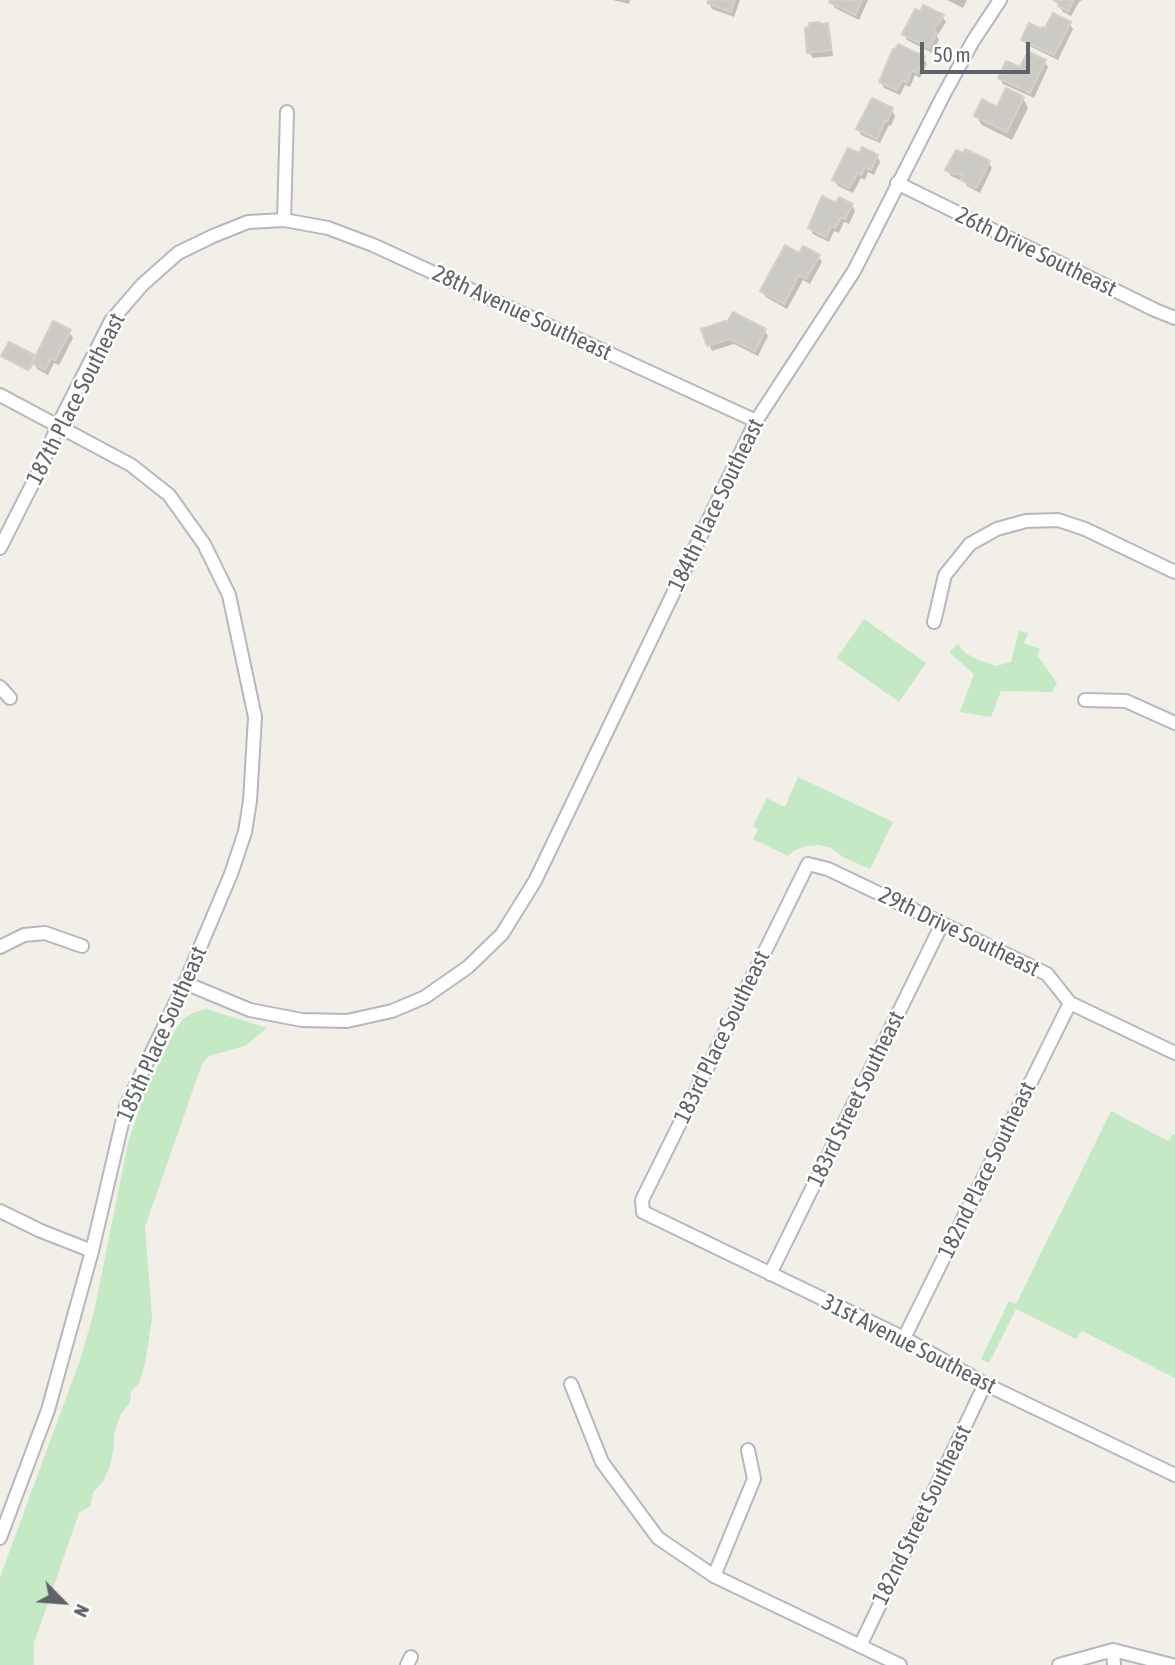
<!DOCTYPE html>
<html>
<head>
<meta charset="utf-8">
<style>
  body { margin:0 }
  #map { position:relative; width:1175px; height:1665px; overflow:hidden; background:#f1efe8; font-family:"Asap Condensed",sans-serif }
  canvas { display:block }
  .north { position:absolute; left:28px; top:1567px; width:70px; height:70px; -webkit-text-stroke:5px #fff; paint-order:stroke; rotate:115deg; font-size:19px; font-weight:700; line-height:28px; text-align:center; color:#5f6368 }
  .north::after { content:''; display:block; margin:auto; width:24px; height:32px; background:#5f6368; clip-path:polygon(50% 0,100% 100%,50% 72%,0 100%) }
  .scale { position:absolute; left:920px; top:42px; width:110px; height:32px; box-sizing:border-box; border:4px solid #5f6368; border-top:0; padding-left:9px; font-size:21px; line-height:24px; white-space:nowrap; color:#5f6368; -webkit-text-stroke:5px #fff; paint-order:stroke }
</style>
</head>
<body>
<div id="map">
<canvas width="1175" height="1665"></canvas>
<div class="north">N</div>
<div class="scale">50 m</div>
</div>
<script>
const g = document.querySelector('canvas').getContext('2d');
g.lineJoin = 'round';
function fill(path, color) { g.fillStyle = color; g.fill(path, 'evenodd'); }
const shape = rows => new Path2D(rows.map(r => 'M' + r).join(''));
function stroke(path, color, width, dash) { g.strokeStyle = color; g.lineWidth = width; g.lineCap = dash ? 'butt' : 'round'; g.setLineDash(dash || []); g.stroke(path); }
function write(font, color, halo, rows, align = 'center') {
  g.font = font + ' "Asap Condensed",sans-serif'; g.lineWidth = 5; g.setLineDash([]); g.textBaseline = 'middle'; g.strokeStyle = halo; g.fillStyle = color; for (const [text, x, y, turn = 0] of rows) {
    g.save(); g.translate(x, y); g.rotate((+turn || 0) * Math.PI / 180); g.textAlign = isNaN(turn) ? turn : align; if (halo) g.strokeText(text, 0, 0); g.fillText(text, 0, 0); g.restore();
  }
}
const green = shape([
  [864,619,926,663,899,702,837,658],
  [1019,631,1028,633,1024,643,1040,649,1037,655,1057,683,1052,692,1001,691,991,717,960,712,974,674,949,652,958,644,965,653,981,661,996,666,1011,662],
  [798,777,893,822,870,869,843,857,831,848,819,845,807,846,795,850,788,856,753,839,758,830,753,826,767,798,785,807],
  [206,1009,267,1028,245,1046,209,1056,202,1064,145,1227,152,1318,145,1364,139,1383,131,1392,130,1402,121,1414,114,1433,114,1447,110,1465,104,1480,93,1493,90,1506,79,1513,34,1643,34,1665,0,1665,0,1577,80,1360,94,1312,128,1143,144,1094,175,1030,184,1018,195,1012],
  [1111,1111,1168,1141,1173,1134,1175,1135,1175,1378,1082,1331,1076,1339,1016,1309,989,1363,981,1359,1009,1301,1016,1304]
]);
const shadow = shape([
  [613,0,630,0,629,4],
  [710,0,740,0,734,17,712,9,709,3],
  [832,0,868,0,859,20,835,8,831,2],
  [947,0,967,0,963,8],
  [1055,0,1082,0,1079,2,1071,16,1063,12],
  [942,16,946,22,937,36,939,40,932,53,907,40,904,34],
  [1069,23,1073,29,1058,60,1027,45,1023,39,1042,31],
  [827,25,830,31,833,56,813,58,809,52],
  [923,58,927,64,920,78,915,75,910,87,905,85,900,95,884,88,881,82],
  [1044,61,1048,67,1034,98,1003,84,1000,78],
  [1023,98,1028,108,1012,140,982,125,976,116,998,109],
  [892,110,895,116,891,126,889,125,880,143,861,135,858,129],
  [860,156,877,156,880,162,874,175,868,172,865,180,861,178,853,193,838,186,834,180],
  [988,162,992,168,980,193,967,186,961,177,960,180,951,176,947,170],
  [852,205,855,211,849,224,844,222,839,233,834,231,829,242,813,234,810,228,837,206],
  [800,255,818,256,822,262,810,284,803,280,787,309,766,297,762,291],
  [703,330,764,330,768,336,758,356,734,344,712,351],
  [69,332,73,338,59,365,54,363,48,375,37,369,34,363,29,371,5,359,3,356,34,357,35,359]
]);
const building = shape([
  [708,0,735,0,731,12,707,3,708,0],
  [830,0,862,0,855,15,829,2,830,0],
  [1053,0,1074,0,1068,11,1058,6,1059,3,1053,0],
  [923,5,944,15,933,31,937,33,929,48,902,34,915,9,920,11,923,5],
  [1053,13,1071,22,1054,55,1021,40,1029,23,1041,29,1042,27,1045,28,1053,13],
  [820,22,820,24,828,23,831,50,807,53,805,28,809,27,809,23,820,22],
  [898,44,925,57,917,73,912,70,907,82,902,80,897,90,879,82,893,49,895,50,898,44],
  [1029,52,1046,60,1030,93,998,78,1006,61,1020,67,1026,55,1027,56,1029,52],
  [1006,88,1024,97,1007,132,974,116,982,99,997,107,1006,88],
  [872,98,893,108,887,121,885,120,877,139,856,129,872,98],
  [862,147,878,155,871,170,865,167,861,175,858,173,849,188,832,180,848,148,859,153,862,147],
  [965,149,990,161,976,188,961,180,963,176,957,173,956,175,945,170,956,150,963,153,965,149],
  [822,196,836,203,839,197,853,204,845,219,841,217,835,228,831,226,826,237,808,228,822,196],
  [785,245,799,253,803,246,820,255,806,279,799,275,784,304,760,291,785,245],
  [733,312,766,329,755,351,730,339,707,346,701,329,725,321,727,322,733,312],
  [53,321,71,330,55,360,51,358,45,370,32,363,53,321],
  [9,342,35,355,28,370,1,356,9,342]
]);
const street = shape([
  [897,183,1155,310,1175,318],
  [284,220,287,112],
  [0,395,131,465,169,495,204,544,229,595,255,717,250,801,245,832,231,874,185,983,126,1106,92,1251,48,1410,0,1538],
  [0,548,39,471,58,425,111,321,142,285,178,253,213,236,248,222,284,220,328,228,373,245,756,421],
  [934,622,945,575,970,544,997,529,1026,521,1058,520,1085,529,1175,572],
  [0,687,10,698],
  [1085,700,1126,701,1175,723],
  [0,947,24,935,45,933,82,946],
  [185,983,250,1010,302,1020,347,1021,392,1011,425,997,468,967,502,934,535,881,756,421,854,271,943,96,973,41,1000,0],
  [1175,1053,1070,1003,1047,974,828,869,808,864,642,1200,643,1212,904,1338,985,1384,1175,1475],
  [0,1211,41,1231,92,1251],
  [770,1274,942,924],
  [904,1338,1070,1003],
  [571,1384,602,1462,658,1538,714,1576,900,1665],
  [714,1576,754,1479,748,1450],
  [860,1646,985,1384],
  [1113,1650,1114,1665],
  [407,1665,411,1657],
  [1059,1665,1113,1650,1172,1665]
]);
const streetNames = [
  ["26th Drive Southeast",1036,252,26],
  ["28th Avenue Southeast",522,313,25],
  ["187th Place Southeast",76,399,-63],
  ["184th Place Southeast",716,505,-64],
  ["29th Drive Southeast",959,932,26],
  ["185th Place Southeast",162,1034,-66],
  ["183rd Place Southeast",722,1037,-64],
  ["183rd Street Southeast",856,1099,-64],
  ["182nd Place Southeast",987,1170,-64],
  ["31st Avenue Southeast",909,1344,27],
  ["182nd Street Southeast",922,1515,-64]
];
fill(green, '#c5e8c5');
fill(shadow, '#0003');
fill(building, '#cccac5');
stroke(building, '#d6d1c6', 2);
stroke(street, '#b5b8bc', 16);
stroke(street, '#fff', 12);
write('23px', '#5f6368', '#fff', streetNames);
</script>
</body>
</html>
